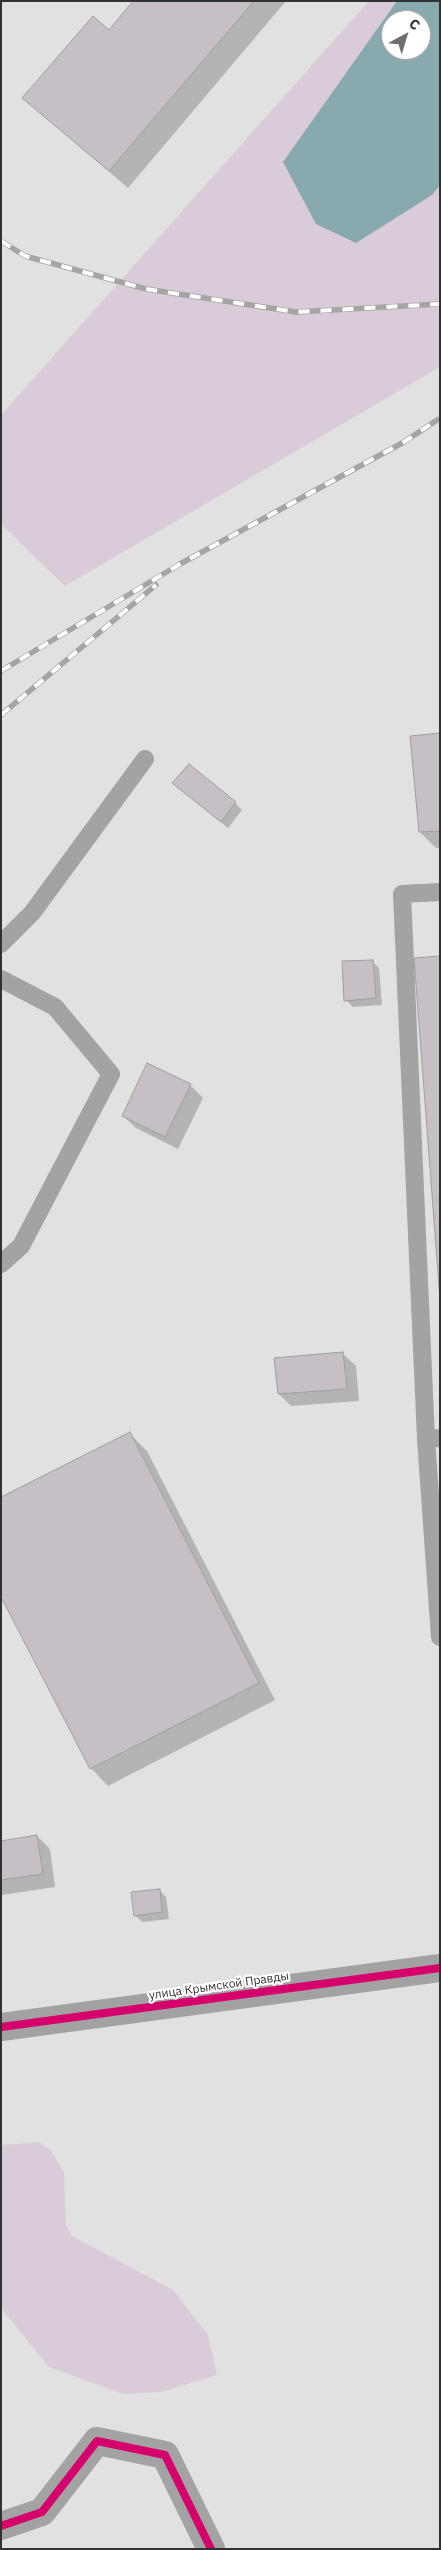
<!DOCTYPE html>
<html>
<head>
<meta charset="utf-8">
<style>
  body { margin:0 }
  #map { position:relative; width:441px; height:2550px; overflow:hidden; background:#e2e1e2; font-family:"IBM Plex Sans",sans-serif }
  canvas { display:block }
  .frame { position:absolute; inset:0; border:2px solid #333233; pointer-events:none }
  .north { position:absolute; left:381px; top:10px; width:50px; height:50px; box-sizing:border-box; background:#fff; border:1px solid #adadad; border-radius:50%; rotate:39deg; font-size:14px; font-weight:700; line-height:20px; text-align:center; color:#333233 }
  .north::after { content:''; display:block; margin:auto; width:18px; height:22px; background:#706f70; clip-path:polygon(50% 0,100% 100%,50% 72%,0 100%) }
</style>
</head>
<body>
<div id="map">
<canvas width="441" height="2550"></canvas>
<div class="frame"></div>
<div class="north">С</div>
</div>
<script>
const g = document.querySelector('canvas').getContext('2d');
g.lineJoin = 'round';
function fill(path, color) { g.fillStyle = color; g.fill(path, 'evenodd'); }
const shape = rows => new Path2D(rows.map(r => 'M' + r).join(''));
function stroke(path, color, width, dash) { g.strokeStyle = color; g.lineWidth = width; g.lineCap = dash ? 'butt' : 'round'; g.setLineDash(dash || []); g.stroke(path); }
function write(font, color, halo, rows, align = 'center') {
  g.font = font + ' "IBM Plex Sans",sans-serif'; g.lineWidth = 4.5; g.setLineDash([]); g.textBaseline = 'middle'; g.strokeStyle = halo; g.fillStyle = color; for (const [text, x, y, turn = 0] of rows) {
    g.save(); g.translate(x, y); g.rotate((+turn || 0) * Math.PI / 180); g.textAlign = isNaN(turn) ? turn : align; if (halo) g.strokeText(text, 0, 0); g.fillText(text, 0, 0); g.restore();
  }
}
const green = shape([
  [369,1,440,1,440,367,65,586,1,524,1,415],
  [391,20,421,20,421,50,391,50],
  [39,2142,50,2150,64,2172,66,2225,72,2236,173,2290,208,2335,217,2375,161,2392,123,2394,49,2367,1,2308,1,2145]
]);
const water = shape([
  [397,1,440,1,440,185,432,195,356,243,316,224,283,162],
  [391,20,421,20,421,50,391,50]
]);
const shadow = shape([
  [135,1,286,1,128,188,24,98,109,31],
  [440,734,440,848,436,848,420,832],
  [174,783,235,803,242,810,228,828],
  [372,961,379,968,382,1005,353,1007,346,1000],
  [148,1065,190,1085,203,1098,178,1149,136,1128,123,1116],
  [343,1354,356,1366,359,1401,291,1406,279,1394],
  [129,1433,147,1451,275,1700,108,1786,91,1768],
  [37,1836,50,1849,55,1887,2,1895,1,1842],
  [159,1890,166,1897,169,1919,142,1922,135,1915]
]);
const building = shape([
  [133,1,254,1,109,171,22,98,93,16,109,30,133,1],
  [440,733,440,831,419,832,410,736,440,733],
  [189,764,236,802,221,822,172,783,189,764],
  [440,956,440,1300,414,958,440,956],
  [373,960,376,998,344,1001,342,961,373,960],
  [147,1063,191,1084,165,1137,122,1116,147,1063],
  [343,1352,347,1389,278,1394,274,1358,343,1352],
  [130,1432,259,1683,90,1769,1,1597,1,1497,130,1432],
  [37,1835,43,1874,1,1880,1,1841,37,1835],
  [160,1889,162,1912,134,1916,131,1892,160,1889]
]);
const lane = shape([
  [1,944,32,913,145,759],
  [1,979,55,1007,111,1074,21,1246,1,1264],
  [440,1438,426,1439,440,1637],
  [426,1439,402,894,440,892]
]);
const street = shape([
  [1,2526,42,2512,97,2441,165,2455,211,2549]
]);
const secondary = shape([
  [1,2027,440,1968]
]);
const rail = shape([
  [1,241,25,256,146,289,296,312,440,304],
  [1,671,180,564,404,442,440,418],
  [1,715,156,585]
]);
const cycleway = shape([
  [1,2027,440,1968],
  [1,2526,42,2512,97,2441,165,2455,211,2549]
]);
const streetNames = [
  ["улица Крымской Правды",219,1986,-8]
];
fill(green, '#d9ccd8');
fill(water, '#88a9ae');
fill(shadow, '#0003');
fill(building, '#c6c0c6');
stroke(building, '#9e9e9e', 1);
stroke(lane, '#a3a3a3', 18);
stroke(street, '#a3a3a3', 28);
stroke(secondary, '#a2a2a2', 28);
stroke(rail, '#a6a5a5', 5.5);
stroke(rail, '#fff', 4, [11]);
stroke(cycleway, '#d6006c', 8);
write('12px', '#333233', '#fff', streetNames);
</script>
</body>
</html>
